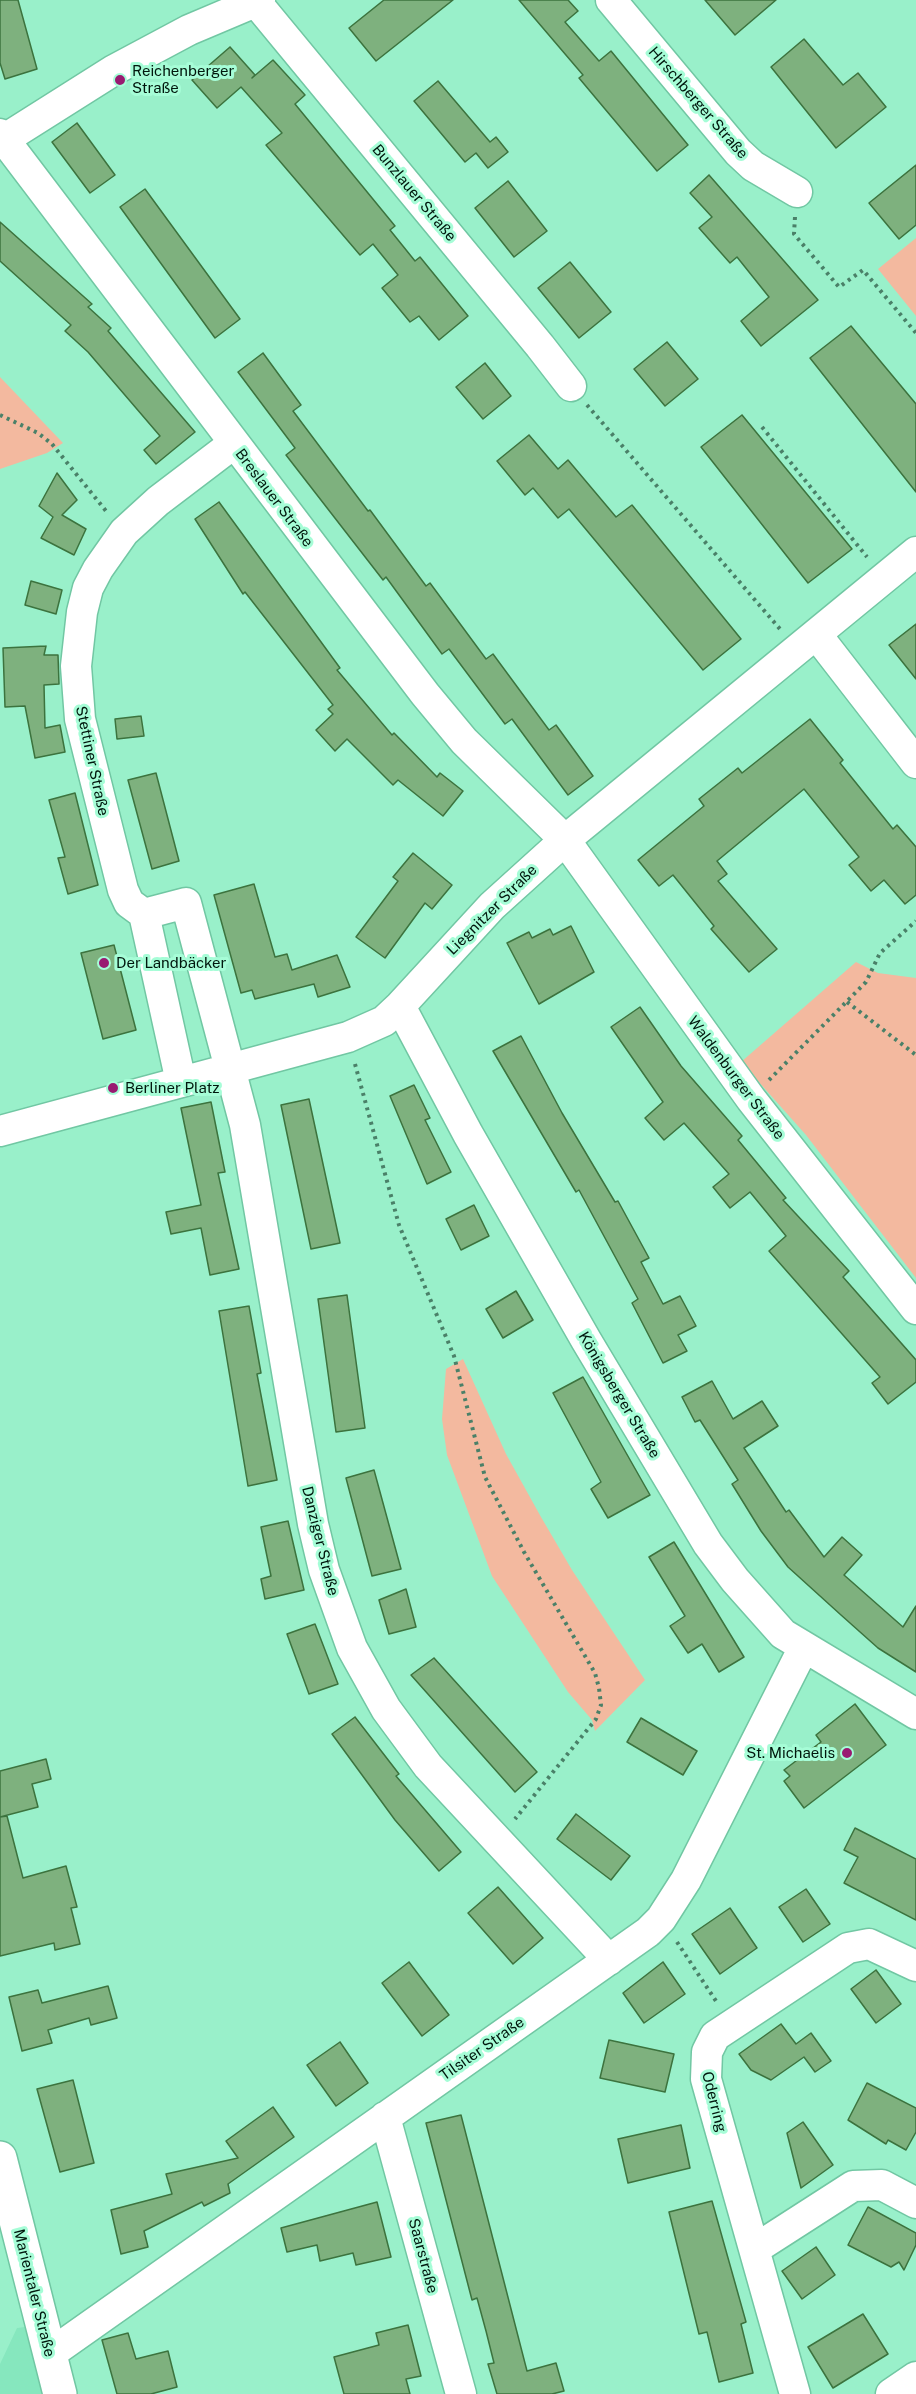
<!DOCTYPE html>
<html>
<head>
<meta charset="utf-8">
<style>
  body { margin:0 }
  canvas { display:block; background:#99f0ca }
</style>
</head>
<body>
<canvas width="916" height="2394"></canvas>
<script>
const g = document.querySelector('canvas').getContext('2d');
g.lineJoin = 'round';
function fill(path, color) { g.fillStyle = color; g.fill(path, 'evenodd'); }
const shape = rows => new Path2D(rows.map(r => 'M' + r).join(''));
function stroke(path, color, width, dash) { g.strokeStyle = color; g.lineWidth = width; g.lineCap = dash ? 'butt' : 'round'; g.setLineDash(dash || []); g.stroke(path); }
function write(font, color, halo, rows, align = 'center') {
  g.font = font + ' "Public Sans",sans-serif'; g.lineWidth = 6; g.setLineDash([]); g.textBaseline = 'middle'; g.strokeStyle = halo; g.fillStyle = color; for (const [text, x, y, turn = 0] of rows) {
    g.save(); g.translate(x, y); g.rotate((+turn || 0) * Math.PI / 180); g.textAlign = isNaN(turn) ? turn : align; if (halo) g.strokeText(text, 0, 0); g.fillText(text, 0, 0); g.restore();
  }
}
const built = shape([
  [57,2323,76,2394,0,2394,0,2364,17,2328]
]);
const green = shape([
  [916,238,916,316,878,269],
  [0,377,63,443,47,453,0,469],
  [856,962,878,973,916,978,916,1278,806,1135,741,1062],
  [463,1359,506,1454,541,1517,572,1570,645,1680,595,1731,592,1720,568,1692,492,1576,447,1455,442,1419,446,1369]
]);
const building = shape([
  [0,0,18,0,37,69,5,79,0,63,0,0],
  [384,0,453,0,376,61,349,28,384,0],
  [519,0,568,0,578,11,565,22,599,61,611,51,688,145,657,171,579,78,583,75,519,0],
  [705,0,776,0,735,35,705,0],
  [804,39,843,85,858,73,886,107,836,148,771,67,804,39],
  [230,47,255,75,252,78,273,60,305,95,295,104,395,226,390,230,415,261,420,257,468,316,439,340,419,316,410,322,382,288,398,275,373,244,360,255,266,145,282,133,241,87,217,108,192,80,230,47],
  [438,81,490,142,496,137,508,152,488,168,476,153,465,162,414,101,438,81],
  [77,123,115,175,90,193,52,142,77,123],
  [916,165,916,225,899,239,869,203,916,165],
  [709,175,818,300,761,346,741,321,769,297,737,257,730,263,699,228,712,217,690,193,709,175],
  [508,181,547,231,514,257,475,208,508,181],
  [145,189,240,319,215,338,120,207,145,189],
  [0,222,92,304,88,307,111,328,108,331,195,432,156,464,144,450,160,436,88,352,65,331,71,325,0,261,0,222],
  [570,262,611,312,579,338,538,288,570,262],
  [851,326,916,404,916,492,810,358,851,326],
  [667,342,698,379,665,406,634,369,667,342],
  [263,353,301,405,293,411,368,511,370,510,426,586,430,583,486,659,493,654,549,730,556,725,593,776,568,795,512,719,505,724,449,649,442,654,386,577,383,580,286,455,295,448,238,372,263,353],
  [485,363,511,396,483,419,456,387,485,363],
  [742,415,852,549,808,583,701,447,742,415],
  [529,435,558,469,568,460,616,517,632,505,741,639,703,670,569,509,558,518,533,488,525,495,497,461,529,435],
  [57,473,77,500,62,515,86,529,74,555,41,538,53,517,39,506,57,473],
  [219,502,340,668,337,670,392,735,394,733,437,777,440,773,463,791,443,816,398,780,393,785,347,739,335,751,316,730,333,714,328,709,333,705,245,592,243,594,195,519,219,502],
  [31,581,62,590,56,614,25,605,31,581],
  [916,624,916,679,889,645,916,624],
  [46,646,44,655,58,655,59,684,44,685,45,728,60,725,65,752,35,758,25,706,5,707,3,648,46,646],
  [141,716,144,736,117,739,115,719,141,716],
  [810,719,843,760,840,763,893,829,897,825,916,847,916,895,905,904,884,880,871,891,849,865,859,857,804,789,717,861,727,874,718,881,777,949,749,972,711,929,714,926,673,875,659,886,638,860,704,806,699,799,738,768,742,773,810,719],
  [156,773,179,861,152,869,128,780,156,773],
  [75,793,98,885,68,894,58,858,65,857,49,800,75,793],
  [413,853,452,885,432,909,425,903,385,958,356,937,398,881,393,877,413,853],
  [254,884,275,957,287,954,292,970,337,955,350,987,318,997,314,984,255,999,252,990,241,993,214,895,254,884],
  [571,926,594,972,539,1004,507,943,529,932,532,938,550,929,553,935,571,926],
  [114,945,136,1030,103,1039,81,953,114,945],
  [640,1007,681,1066,742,1136,738,1140,786,1198,783,1200,849,1271,843,1277,916,1360,916,1382,888,1404,872,1383,880,1377,769,1251,786,1236,750,1192,730,1208,713,1187,729,1174,684,1123,664,1140,645,1118,663,1102,611,1027,640,1007],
  [521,1036,562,1113,615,1202,618,1201,649,1258,641,1262,663,1304,680,1296,696,1326,678,1335,687,1351,663,1363,632,1303,638,1299,579,1190,576,1192,493,1051,521,1036],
  [414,1085,430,1118,425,1120,451,1172,427,1184,390,1096,414,1085],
  [309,1099,340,1243,311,1249,281,1105,309,1099],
  [211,1102,225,1172,218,1173,239,1269,210,1275,201,1228,171,1234,166,1212,201,1205,181,1108,211,1102],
  [474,1205,489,1236,461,1250,446,1219,474,1205],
  [516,1291,533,1320,503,1338,486,1309,516,1291],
  [347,1295,365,1428,336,1432,318,1299,347,1295],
  [249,1306,261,1373,257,1374,277,1480,248,1486,219,1311,249,1306],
  [583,1377,650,1495,608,1518,591,1489,601,1482,553,1393,583,1377],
  [712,1381,733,1419,762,1401,778,1426,744,1448,786,1512,789,1510,824,1557,842,1537,862,1555,844,1575,903,1627,916,1606,916,1672,878,1648,841,1615,788,1567,761,1531,732,1484,738,1480,700,1420,695,1422,682,1397,712,1381],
  [374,1470,401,1569,372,1576,346,1478,374,1470],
  [288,1521,304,1590,265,1599,261,1579,271,1576,261,1527,288,1521],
  [674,1542,744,1657,719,1672,702,1644,688,1653,670,1626,685,1616,649,1557,674,1542],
  [406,1589,416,1627,389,1634,379,1600,406,1589],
  [315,1624,338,1684,309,1694,287,1634,315,1624],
  [434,1658,537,1772,515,1792,411,1675,434,1658],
  [855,1704,886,1745,804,1808,784,1781,790,1776,784,1770,821,1742,816,1735,855,1704],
  [355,1717,399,1774,396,1776,461,1852,439,1871,395,1820,332,1734,355,1717],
  [641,1718,697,1751,683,1775,627,1742,641,1718],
  [46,1759,51,1779,32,1784,38,1807,0,1817,0,1771,46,1759],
  [576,1814,630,1856,611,1880,557,1839,576,1814],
  [7,1816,23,1878,66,1866,77,1907,71,1908,80,1944,55,1950,54,1943,0,1956,0,1817,7,1816],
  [855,1828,916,1859,916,1920,844,1883,858,1857,844,1850,855,1828],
  [498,1887,543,1938,513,1964,468,1913,498,1887],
  [806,1889,830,1924,803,1942,779,1907,806,1889],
  [730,1908,757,1948,720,1974,692,1934,730,1908],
  [409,1962,449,2015,422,2036,382,1983,409,1962],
  [663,1962,685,1994,644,2023,623,1993,663,1962],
  [876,1970,901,2004,876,2023,851,1989,876,1970],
  [108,1986,117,2018,91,2025,89,2018,48,2030,52,2043,22,2051,9,1997,38,1990,42,2003,108,1986],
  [781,2024,796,2044,811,2033,831,2061,815,2072,804,2057,771,2080,751,2070,739,2054,781,2024],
  [609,2040,674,2054,665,2092,600,2078,609,2040],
  [340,2042,368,2083,336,2106,307,2065,340,2042],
  [73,2080,94,2163,60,2172,37,2089,73,2080],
  [867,2083,916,2108,916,2132,906,2150,888,2140,886,2144,848,2120,867,2083],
  [273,2107,294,2137,228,2184,230,2193,204,2206,202,2202,144,2231,148,2247,121,2254,111,2210,172,2194,166,2174,238,2158,226,2141,273,2107],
  [461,2115,527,2371,556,2363,564,2391,552,2394,497,2394,488,2364,494,2363,486,2331,477,2298,472,2300,426,2123,461,2115],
  [803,2122,833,2165,801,2188,787,2133,803,2122],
  [681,2125,690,2168,628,2183,618,2139,681,2125],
  [712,2201,746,2322,741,2324,753,2373,719,2382,707,2332,699,2334,669,2212,712,2201],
  [377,2202,391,2257,356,2265,353,2253,320,2261,317,2245,287,2252,281,2228,377,2202],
  [868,2207,916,2233,916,2245,904,2270,899,2262,891,2267,848,2245,868,2207],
  [816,2247,835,2275,802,2299,782,2271,816,2247],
  [863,2314,888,2354,833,2388,808,2347,863,2314],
  [408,2325,421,2376,406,2379,410,2394,344,2394,334,2357,379,2345,376,2333,408,2325],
  [128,2333,136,2359,168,2351,177,2387,151,2394,117,2394,102,2340,128,2333]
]);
const path = shape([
  [795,217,794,234,839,287,863,270,916,333],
  [587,405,780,629],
  [0,415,38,433,52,444,106,511],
  [762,427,867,557],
  [847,1002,916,1055],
  [355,1064,399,1225,454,1356,485,1477,524,1552,595,1673,599,1688,601,1705,596,1719,515,1819],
  [769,1080,866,982,880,953,916,921],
  [677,1942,718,2004]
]);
const street = shape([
  [611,0,738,152,753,166,797,192],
  [256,2,540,346,571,386],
  [0,134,425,694,464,741,565,840,751,1099,916,1309],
  [0,142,114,70,189,30,260,0],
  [816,634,916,763],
  [144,914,129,903,123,890,80,719,76,666,82,612,88,588,98,569,124,532,158,501,233,444],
  [400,1006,468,1134,586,1340,708,1544,735,1580,783,1634,916,1714],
  [181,1082,144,914,186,903,245,1125,313,1524,324,1570,352,1648,386,1709,428,1766,609,1960],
  [0,1131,348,1037,384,1021,400,1006,492,906,565,840,916,552],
  [385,2117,461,2394],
  [755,2249,853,2186,882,2185,916,2203],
  [50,2354,648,1932,661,1919,686,1880,804,1647],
  [795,2394,706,2079,707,2052,715,2036,848,1948,869,1944,916,1966],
  [891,2394,916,2377]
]);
const secondary = shape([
  [0,2158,60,2394]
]);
const markers = [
  [120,80,6,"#991a71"],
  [104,963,6,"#991a71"],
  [113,1088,6,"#991a71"],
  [847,1753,6,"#991a71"]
];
const poiNames = [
  ["Reichenberger",132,71],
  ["Straße",132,88],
  ["Der Landbäcker",116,963],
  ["Berliner Platz",125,1088],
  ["St. Michaelis",835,1753,"right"]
];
const streetNames = [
  ["Hirschberger Straße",698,103,49],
  ["Bunzlauer Straße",414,193,50],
  ["Breslauer Straße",274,498,53],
  ["Stettiner Straße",92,761,78],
  ["Liegnitzer Straße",492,910,-45],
  ["Waldenburger Straße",736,1078,53],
  ["Königsberger Straße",619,1395,59],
  ["Danziger Straße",320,1541,76],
  ["Tilsiter Straße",482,2049,-35],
  ["Oderring",714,2102,76],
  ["Saarstraße",423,2256,75],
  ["Marientaler Straße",34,2293,76]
];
fill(built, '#86e7be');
fill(green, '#f3b99f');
fill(building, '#7eb17e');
stroke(building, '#3c733e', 1.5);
stroke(street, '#71c7a3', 33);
stroke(secondary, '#71c7a3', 36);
stroke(path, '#4a8068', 4, [3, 4.5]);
stroke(street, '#fff', 30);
stroke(secondary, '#fff', 33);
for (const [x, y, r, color] of markers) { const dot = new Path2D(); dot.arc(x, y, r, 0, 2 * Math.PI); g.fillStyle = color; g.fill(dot); stroke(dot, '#a6fdd7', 2); }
write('15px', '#00170d', '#a6fdd7', poiNames, 'left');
write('15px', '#00170d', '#a6fdd7', streetNames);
</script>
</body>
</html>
